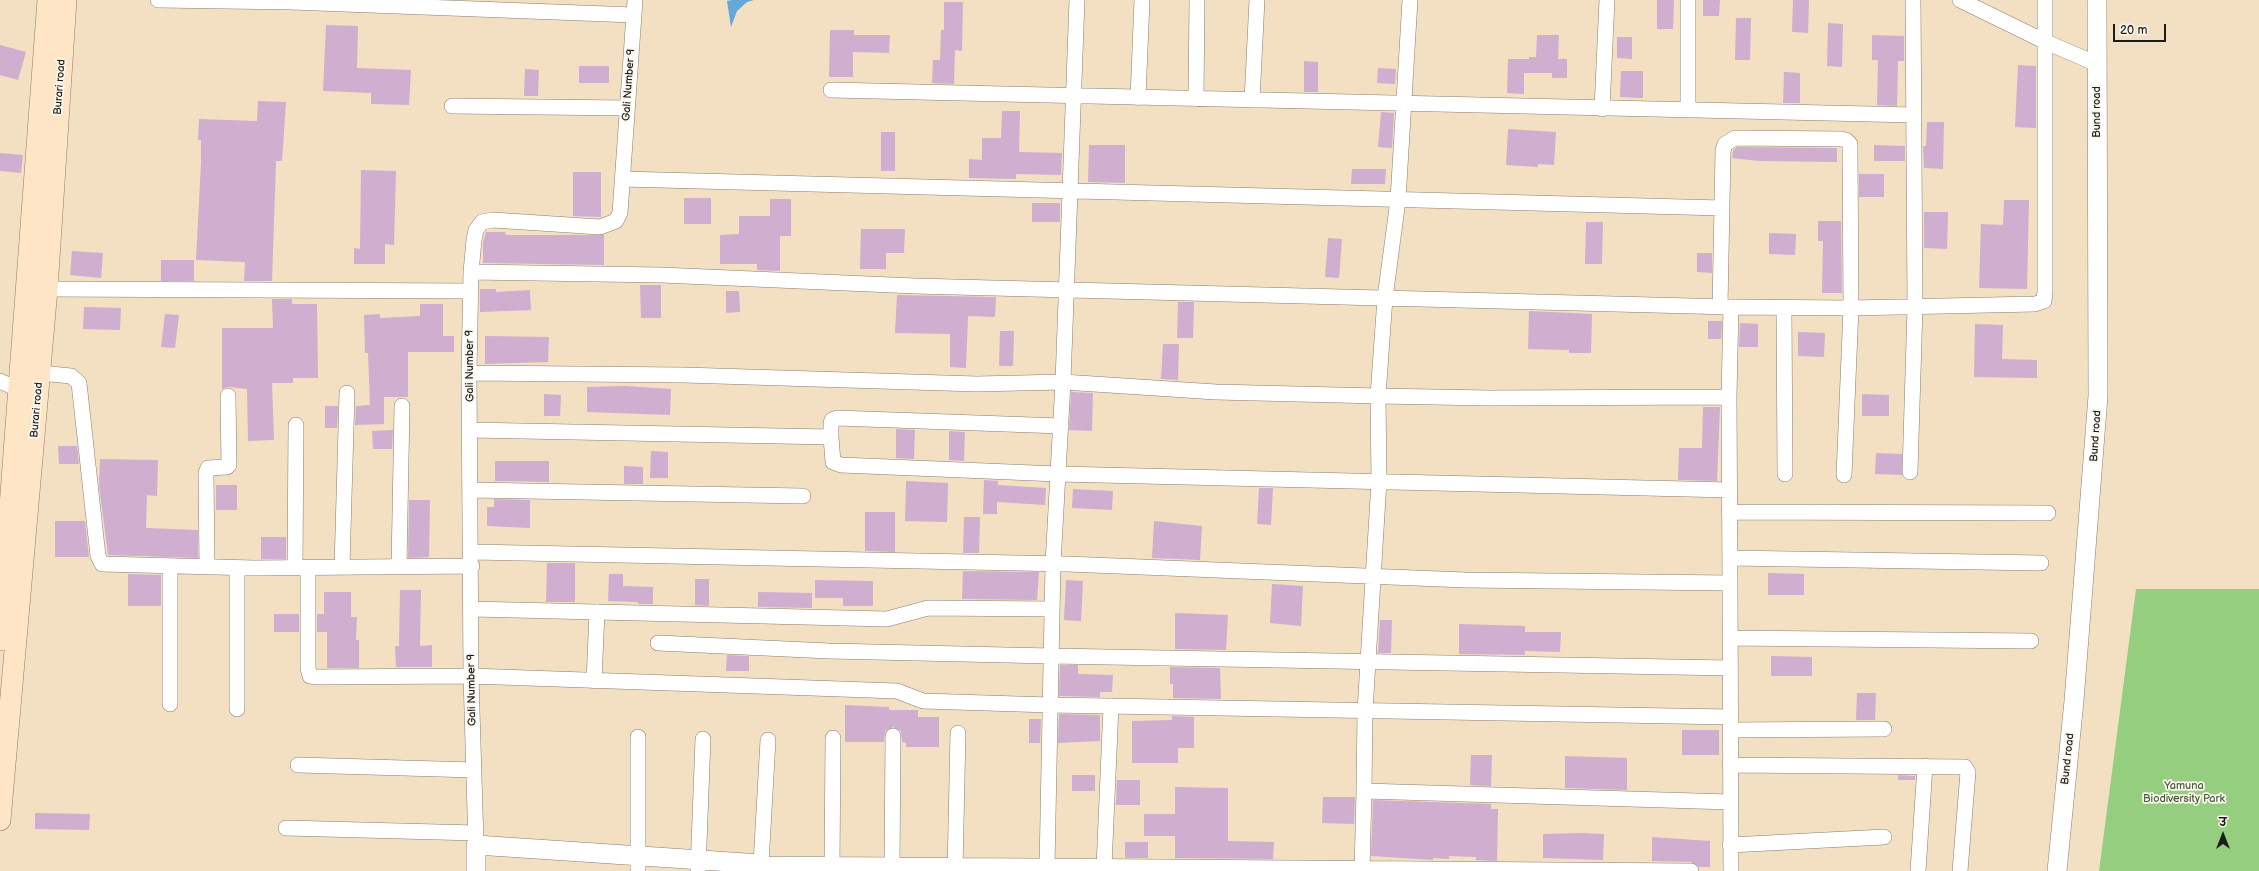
<!DOCTYPE html>
<html>
<head>
<meta charset="utf-8">
<style>
  body { margin:0 }
  #map { position:relative; width:2259px; height:871px; overflow:hidden; background:#f3dfc2; font-family:"Balsamiq Sans","Playpen Sans Deva",sans-serif }
  canvas { display:block }
  .north { position:absolute; left:2203px; top:815px; width:40px; height:40px; -webkit-text-stroke:3px #fbf7ec; paint-order:stroke; rotate:0deg; font-size:11px; font-weight:700; line-height:16px; text-align:center; color:#1c1c1c }
  .north::after { content:''; display:block; margin:auto; width:14px; height:18px; background:#1c1c1c; clip-path:polygon(50% 0,100% 100%,50% 72%,0 100%) }
  .scale { position:absolute; left:2113px; top:24px; width:53px; height:18px; box-sizing:border-box; border:2px solid #1c1c1c; border-top:0; padding-left:5px; font-size:12px; line-height:14px; white-space:nowrap; color:#1c1c1c; -webkit-text-stroke:3px #fbf7ec; paint-order:stroke }
</style>
</head>
<body>
<div id="map">
<canvas width="2259" height="871"></canvas>
<div class="north">उ</div>
<div class="scale">20 m</div>
</div>
<script>
const g = document.querySelector('canvas').getContext('2d');
g.lineJoin = 'round';
function fill(path, color) { g.fillStyle = color; g.fill(path, 'evenodd'); }
const shape = rows => new Path2D(rows.map(r => 'M' + r).join(''));
function stroke(path, color, width, dash) { g.strokeStyle = color; g.lineWidth = width; g.lineCap = dash ? 'butt' : 'round'; g.setLineDash(dash || []); g.stroke(path); }
function write(font, color, halo, rows, align = 'center') {
  g.font = font + ' "Balsamiq Sans",sans-serif'; g.lineWidth = 3.5; g.setLineDash([]); g.textBaseline = 'middle'; g.strokeStyle = halo; g.fillStyle = color; for (const [text, x, y, turn = 0] of rows) {
    g.save(); g.translate(x, y); g.rotate((+turn || 0) * Math.PI / 180); g.textAlign = isNaN(turn) ? turn : align; if (halo) g.strokeText(text, 0, 0); g.fillText(text, 0, 0); g.restore();
  }
}
const green = shape([
  [2136,589,2259,589,2259,871,2099,871]
]);
const water = shape([
  [732,0,754,0,747,2,737,11,731,27,727,1]
]);
const building = shape([
  [1657,0,1674,0,1673,29,1657,29],
  [1703,0,1720,0,1719,16,1703,16],
  [1793,0,1809,0,1808,33,1792,32],
  [944,2,963,2,962,51,955,50,954,84,932,83,933,60,940,60,941,30,944,30],
  [1736,18,1751,18,1750,60,1735,60],
  [1828,23,1843,24,1842,67,1827,66],
  [326,25,358,26,357,68,411,70,409,105,371,104,371,93,323,91],
  [830,30,854,30,854,35,890,35,889,53,853,52,853,77,829,77],
  [1537,35,1559,35,1558,59,1567,59,1567,78,1552,78,1552,73,1524,73,1524,94,1507,93,1508,59,1529,59,1529,57,1536,57],
  [1872,35,1904,36,1904,61,1898,61,1897,106,1877,105,1878,60,1872,60],
  [1617,37,1632,37,1632,59,1617,58],
  [0,45,26,52,18,80,0,75],
  [1304,61,1318,62,1318,92,1304,92],
  [2018,65,2036,66,2036,128,2015,127],
  [579,66,609,66,609,83,579,83],
  [1378,68,1396,69,1395,84,1377,83],
  [525,69,539,70,538,96,524,96],
  [1621,71,1643,71,1643,98,1620,97],
  [1784,72,1800,73,1800,103,1783,103],
  [258,101,286,102,282,161,276,161,272,281,244,281,245,262,196,260,201,163,201,140,198,140,199,119,257,121],
  [1002,111,1020,111,1019,152,1062,153,1061,175,1016,174,1016,179,969,178,969,159,982,160,982,138,1001,138],
  [1381,112,1394,113,1392,148,1378,147],
  [1927,122,1944,122,1943,169,1924,168,1923,146,1926,146],
  [1508,129,1556,132,1554,165,1538,164,1538,167,1506,165],
  [881,132,895,132,895,171,881,171],
  [1089,145,1125,145,1125,183,1088,182],
  [1874,145,1905,146,1905,161,1874,161],
  [1737,147,1837,148,1837,162,1759,161,1732,158,1733,150],
  [0,153,23,155,21,173,0,171],
  [1352,169,1386,169,1385,184,1351,184],
  [361,170,396,171,394,245,385,244,385,264,354,264,354,248,360,249],
  [573,172,601,172,601,217,573,216],
  [1859,174,1884,174,1884,197,1859,197],
  [684,198,711,198,711,224,684,224],
  [770,199,791,199,791,236,780,236,780,271,757,270,757,264,720,264,720,235,739,234,739,216,770,216],
  [2004,200,2029,200,2027,289,1979,288,1981,224,2003,225],
  [1032,203,1060,203,1060,222,1032,222],
  [1924,212,1948,212,1947,249,1924,248],
  [1818,221,1841,221,1842,293,1822,293,1823,241,1818,241],
  [1586,222,1603,222,1602,264,1585,264],
  [861,229,905,229,904,253,886,253,886,269,860,269],
  [486,232,505,232,506,235,604,235,604,265,483,263,483,242],
  [1769,233,1796,234,1795,255,1769,254],
  [1328,238,1342,239,1339,278,1325,277],
  [72,251,103,253,101,278,70,275],
  [1697,253,1712,253,1712,273,1697,272],
  [161,260,194,260,194,281,161,281],
  [640,285,661,285,661,318,641,318],
  [480,289,496,289,496,292,530,290,531,310,480,312],
  [726,291,739,291,740,312,726,313],
  [897,295,996,297,995,317,968,316,966,368,950,367,950,334,895,333],
  [272,299,292,299,292,304,317,304,318,378,293,378,293,383,272,383,274,440,248,441,247,389,228,387,222,389,222,328,273,328],
  [1178,302,1194,302,1193,338,1177,338],
  [420,304,443,304,443,336,454,336,454,352,408,352,408,397,384,397,384,424,355,425,356,406,370,405,368,353,365,353,364,315,380,314,380,318,420,316],
  [84,307,121,308,120,330,83,329],
  [1529,311,1592,314,1591,353,1569,353,1569,350,1528,349],
  [165,314,179,315,175,348,161,347],
  [1708,321,1722,321,1721,339,1708,339],
  [1740,323,1758,324,1758,347,1739,347],
  [1975,324,2003,325,2002,359,2037,360,2037,378,1974,377],
  [1000,331,1014,331,1013,366,999,366],
  [1798,332,1825,333,1824,357,1798,356],
  [485,336,549,337,548,362,485,364],
  [1163,344,1179,344,1178,380,1161,379],
  [625,386,671,389,670,415,587,412,587,387],
  [1071,392,1093,393,1092,431,1069,430],
  [544,394,561,395,560,416,544,416],
  [1862,394,1889,395,1889,416,1862,416],
  [325,406,338,406,337,428,325,428],
  [1703,407,1720,407,1717,481,1678,480,1679,448,1702,448],
  [896,429,915,430,914,459,896,458],
  [393,430,392,449,373,449,372,431],
  [949,431,965,432,964,461,949,460],
  [58,446,77,446,79,464,59,464],
  [651,451,668,452,668,478,650,478],
  [1876,453,1902,454,1902,475,1875,474],
  [100,459,158,460,157,496,147,495,146,528,198,530,198,558,108,555,99,485],
  [495,461,549,461,549,482,495,481],
  [624,466,643,467,643,484,624,484],
  [984,480,998,481,998,485,1046,488,1045,505,997,502,997,514,983,514],
  [906,481,948,483,947,522,905,521],
  [216,485,237,485,237,510,216,510],
  [1259,488,1273,488,1271,525,1257,524],
  [1073,489,1113,491,1112,510,1072,508],
  [494,499,530,500,530,528,487,526,487,507,494,507],
  [409,500,430,500,429,557,408,558],
  [865,512,895,512,895,552,865,551],
  [964,517,980,517,979,553,963,553],
  [55,521,85,521,89,557,55,557],
  [1154,521,1202,526,1200,560,1152,558],
  [261,537,286,537,286,559,261,559],
  [547,563,575,563,575,602,546,602],
  [963,571,1039,572,1037,600,962,599],
  [1768,573,1804,574,1804,595,1768,595],
  [128,574,161,575,161,606,128,606],
  [609,574,623,574,623,586,653,587,653,604,638,604,638,602,608,601],
  [695,579,709,579,709,606,695,605],
  [815,580,873,581,873,606,843,606,843,598,815,598],
  [1066,580,1083,581,1081,621,1064,620],
  [1272,584,1303,586,1301,626,1270,623],
  [400,590,421,590,420,646,432,645,432,667,396,667,395,646,399,646],
  [324,592,351,592,351,617,357,617,356,640,359,640,359,668,327,668,327,632,317,632,317,614,324,614],
  [758,592,812,593,812,608,758,607],
  [1175,613,1228,615,1226,650,1175,649],
  [274,614,299,614,299,632,274,632],
  [1380,620,1392,620,1391,653,1378,653],
  [1459,624,1525,626,1525,632,1561,632,1560,652,1525,651,1525,655,1459,654],
  [727,655,749,656,749,671,726,671],
  [1771,656,1812,657,1812,676,1771,676],
  [1060,665,1078,665,1078,674,1113,675,1112,692,1100,692,1100,697,1059,696],
  [1170,667,1220,668,1221,699,1173,698,1173,684,1170,684],
  [1857,693,1876,693,1875,720,1856,720],
  [845,705,889,707,889,710,918,710,918,717,939,717,939,747,906,747,906,743,902,742,901,731,893,727,885,731,884,742,845,742],
  [1059,714,1100,715,1100,741,1058,743],
  [1172,716,1194,717,1194,748,1178,748,1178,763,1132,763,1132,721,1172,720],
  [1029,719,1041,719,1040,743,1029,743],
  [1682,730,1719,730,1719,755,1682,755],
  [1471,755,1492,755,1491,786,1470,785],
  [1565,756,1627,758,1627,790,1565,788],
  [1072,775,1095,775,1095,791,1072,791],
  [1898,775,1915,776,1915,780,1898,780],
  [1117,780,1140,780,1140,805,1116,805],
  [1175,787,1228,788,1228,841,1274,842,1273,859,1175,858,1175,836,1144,836,1144,814,1175,814],
  [1323,797,1355,797,1354,824,1322,823],
  [1373,800,1491,804,1491,809,1498,809,1497,861,1476,860,1476,857,1449,856,1449,859,1433,858,1433,860,1371,856],
  [35,813,90,814,89,830,35,829],
  [1582,833,1604,834,1603,860,1543,858,1543,834],
  [1652,837,1710,841,1710,867,1699,867,1691,862,1652,861],
  [1125,842,1148,842,1148,858,1125,858]
]);
const minor = shape([
  [158,0,291,2,634,15],
  [1688,0,1688,110],
  [1960,0,2046,42,2097,64],
  [831,90,1913,115],
  [1138,98,1142,0],
  [1196,99,1197,0],
  [1252,100,1257,0],
  [452,106,627,108],
  [1602,109,1607,0],
  [622,179,1722,208],
  [471,272,661,275,915,286,1731,307,1851,308,2035,304,2044,301,2045,291,2045,0],
  [47,289,470,291],
  [1720,307,1723,151,1725,144,1735,138,1841,139,1846,140,1850,144,1850,150,1851,308,1844,475],
  [1784,308,1785,474],
  [40,373,71,376,79,383,98,556,102,564,254,568,472,566],
  [469,373,684,375,977,384,1063,382,1216,392,1378,396,1489,398,1729,397],
  [0,381,28,394],
  [470,430,831,437,833,462,841,465,1058,474,1729,490],
  [831,437,831,423,832,420,837,418,1061,426],
  [1910,472,1915,307,1913,0],
  [471,490,803,496],
  [1729,512,2048,513],
  [472,552,1067,564,1465,580,1730,583,1731,871],
  [1730,558,2041,563],
  [207,567,206,473,208,468,227,467,229,465,228,396],
  [342,567,347,393],
  [399,567,402,406],
  [237,568,237,709],
  [295,568,296,425],
  [308,568,308,668,310,676,315,677,471,676,897,691,923,701,1050,705,1730,717],
  [1730,583,1729,397,1731,307],
  [472,609,887,619,928,608,1052,609],
  [1730,638,2031,641],
  [658,643,829,651,1051,656,1730,668],
  [594,681,597,612],
  [170,704,170,566],
  [1730,730,1884,729],
  [768,740,761,864,1691,871],
  [298,765,474,770],
  [1730,765,1965,767,1968,772,1960,871],
  [1364,791,1365,711,1379,481,1378,396,1385,298,1398,200,1410,0],
  [286,828,476,833],
  [476,845,471,676,469,373,471,272,474,240,476,230,482,222,493,220,600,227,616,221,620,213,635,0],
  [1730,845,1884,837],
  [1047,867,1053,564,1063,382,1077,0],
  [1104,867,1111,706],
  [638,871,638,737],
  [698,871,703,739],
  [832,871,833,738],
  [892,871,893,736],
  [955,871,958,733],
  [1362,871,1364,791,1730,802],
  [1918,871,1925,766]
]);
const tertiary = shape([
  [476,871,476,845,761,864,761,871],
  [2057,871,2074,701,2098,396,2097,0]
]);
const secondary = shape([
  [0,640,48,0],
  [0,820,47,289,66,0]
]);
const streetNames = [
  ["Gali Number 9",629,85,-86],
  ["Burari road",60,87,-86],
  ["Bund road",2097,112,-90],
  ["Gali Number 9",470,366,-90],
  ["Burari road",37,410,-85],
  ["Bund road",2096,436,-86],
  ["Gali Number 9",472,690,-91],
  ["Bund road",2068,759,-84]
];
const parkNames = [
  ["Yamuna",2184,786],
  ["Biodiversity Park",2184,799]
];
fill(green, '#96ce80');
fill(water, '#64a7d9');
fill(building, '#cfaed0');
stroke(minor, '#887e6f', 16);
stroke(tertiary, '#887e6f', 20);
stroke(secondary, '#887e6f', 22);
stroke(minor, '#fff', 15);
stroke(tertiary, '#fff', 19);
stroke(secondary, '#fde5c5', 21);
write('11px', '#1c1c1c', '#fbf7ec', streetNames);
write('11px', '#475a3f', '#fbf7ec', parkNames);
</script>
</body>
</html>
